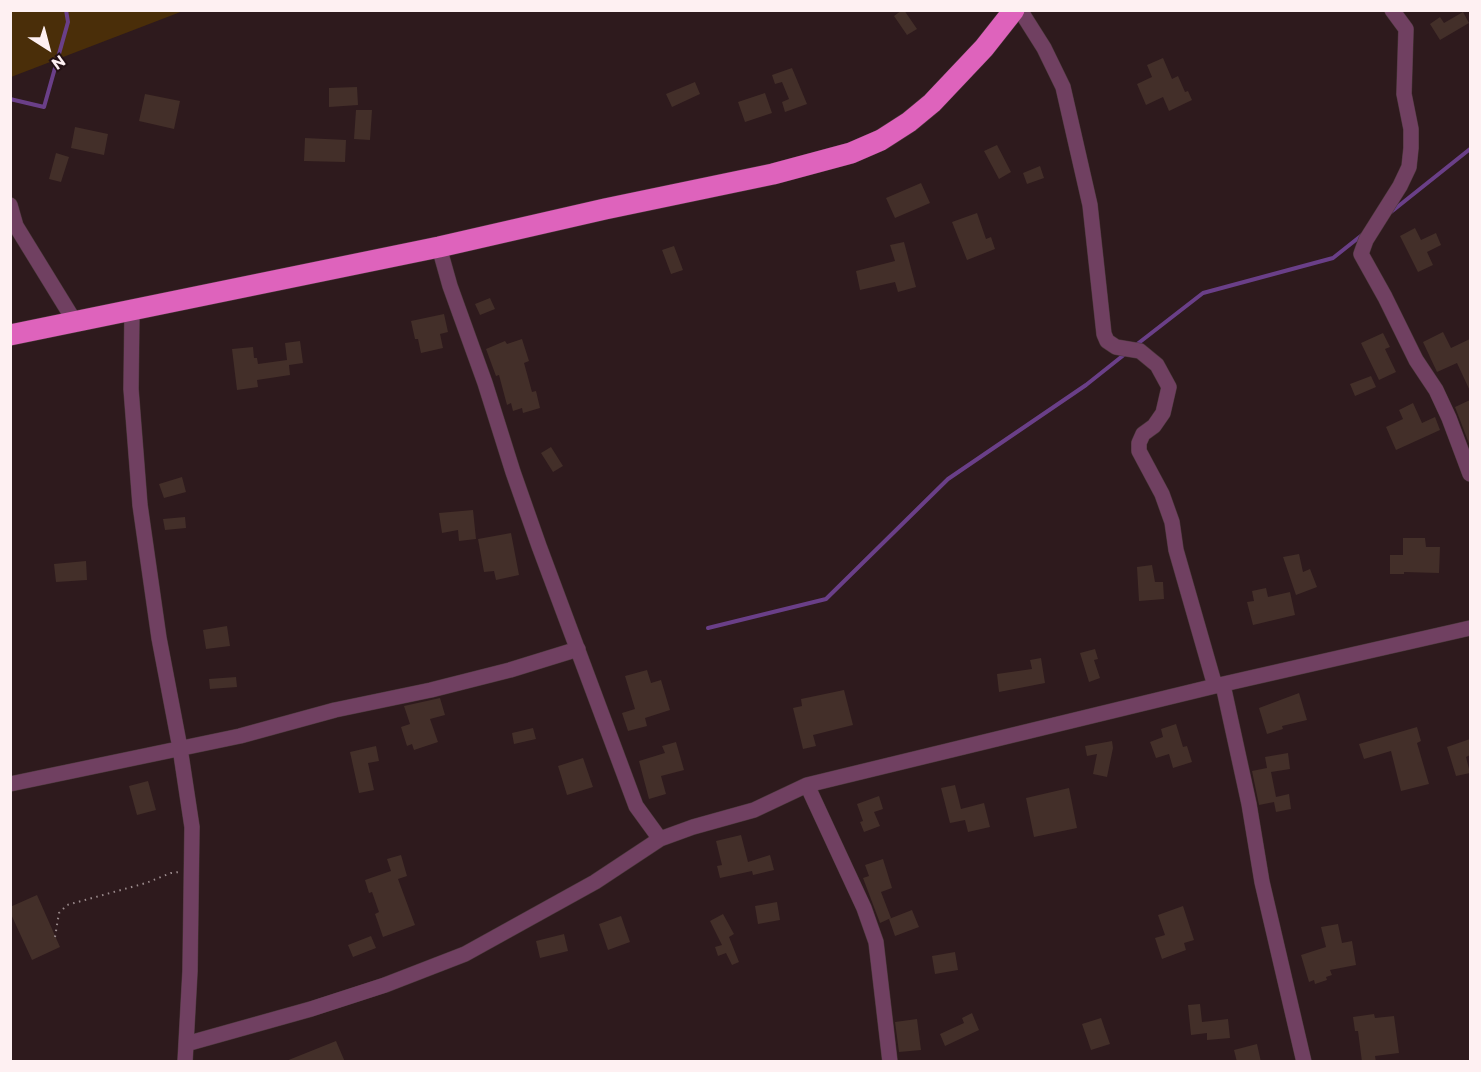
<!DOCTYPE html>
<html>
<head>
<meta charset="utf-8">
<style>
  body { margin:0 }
  #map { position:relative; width:1481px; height:1072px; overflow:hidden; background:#2e1a1d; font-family:Commissioner,sans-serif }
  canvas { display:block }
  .frame { position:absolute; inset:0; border:12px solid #fef0f2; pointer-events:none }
  .north { position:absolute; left:18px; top:18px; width:60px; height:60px; -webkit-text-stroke:4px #241114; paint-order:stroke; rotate:144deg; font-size:16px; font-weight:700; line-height:24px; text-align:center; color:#fef0f2 }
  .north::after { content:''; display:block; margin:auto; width:21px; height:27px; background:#fef0f2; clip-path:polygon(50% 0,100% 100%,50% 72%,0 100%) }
</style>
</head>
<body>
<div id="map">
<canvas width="1481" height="1072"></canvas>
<div class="frame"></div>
<div class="north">N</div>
</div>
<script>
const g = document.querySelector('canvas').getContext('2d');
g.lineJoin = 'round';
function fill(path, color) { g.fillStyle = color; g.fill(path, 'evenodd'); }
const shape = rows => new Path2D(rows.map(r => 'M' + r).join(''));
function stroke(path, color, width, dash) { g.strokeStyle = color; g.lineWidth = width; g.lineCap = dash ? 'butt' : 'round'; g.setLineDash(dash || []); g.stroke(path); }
const green = shape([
  [11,10,183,10,183,11,11,77]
]);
const stream = shape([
  [10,99,44,107,68,22,66,10],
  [1391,212,1470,149],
  [1136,345,1203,293,1333,258,1362,235],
  [708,628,826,599,948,479,1086,385,1125,354]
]);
const building = shape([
  [902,10,904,10,917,29,907,35,894,16],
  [1463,12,1469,23,1440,40,1430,24,1440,17,1444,23],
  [1163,58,1172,79,1178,76,1185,92,1188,91,1192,100,1169,111,1163,97,1146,105,1137,84,1152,77,1147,65],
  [792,68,807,104,785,112,782,102,789,99,782,82,775,84,772,75],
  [695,82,700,94,672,107,666,94],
  [357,87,358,105,329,107,329,88],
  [765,93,772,113,745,122,738,102],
  [145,94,180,101,174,129,139,121],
  [356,110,372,110,370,140,354,139],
  [75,127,108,134,104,155,71,148],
  [305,138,346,140,345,162,304,161],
  [997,145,1011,172,999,179,984,151],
  [56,153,69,157,61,182,49,179],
  [1040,166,1044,178,1027,184,1023,173],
  [921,183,930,203,895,218,886,198],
  [977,213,986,239,991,237,995,249,967,260,952,222],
  [1415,228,1421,240,1436,233,1441,245,1427,252,1433,265,1418,272,1400,236],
  [904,242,916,287,898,292,895,282,860,290,856,271,895,261,890,245],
  [674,246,683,270,671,274,662,250],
  [490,298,495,309,480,315,475,304],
  [444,314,448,332,440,334,443,348,421,353,418,339,415,339,411,321],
  [1443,332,1451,348,1470,339,1470,391,1457,363,1437,372,1423,342],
  [1383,333,1390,347,1385,349,1396,372,1379,380,1361,343],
  [522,339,529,361,524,363,532,392,536,391,540,408,523,413,522,408,513,411,511,403,507,405,499,375,496,376,486,349,505,341,507,344],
  [300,341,303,363,289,365,290,375,257,380,258,387,237,390,232,349,253,347,254,358,257,358,258,364,287,360,285,343],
  [1371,376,1376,387,1355,396,1350,384],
  [1470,400,1470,446,1455,407],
  [1413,403,1422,423,1435,417,1440,430,1396,450,1386,427,1403,419,1399,410],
  [551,447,563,466,553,472,541,453],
  [182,477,186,492,164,498,159,484],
  [473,510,476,539,459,541,458,530,442,533,439,513],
  [185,517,186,528,165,530,163,519],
  [511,533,519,575,496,580,494,571,484,572,478,539],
  [1403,538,1425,538,1426,547,1440,547,1439,573,1404,572,1404,574,1390,574,1390,555,1403,555],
  [1299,554,1303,572,1310,569,1317,587,1296,595,1283,557],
  [86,561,87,580,56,582,54,564],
  [1152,565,1155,582,1163,582,1164,599,1139,601,1137,567],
  [1266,588,1268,597,1290,592,1295,615,1253,625,1247,602,1254,601,1252,591],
  [227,626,230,646,206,649,203,630],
  [1095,649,1098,659,1094,660,1100,678,1089,682,1080,653],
  [1041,658,1045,683,999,692,997,674,1032,669,1030,660],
  [647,670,651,683,661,680,670,710,645,718,647,726,628,731,622,713,635,709,625,676],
  [236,677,237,687,210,689,209,679],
  [844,690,853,725,813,735,816,746,803,749,793,708,802,706,801,699],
  [1299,693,1307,720,1282,726,1283,729,1267,734,1259,708],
  [440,698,445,715,430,719,438,742,414,750,412,744,407,746,401,727,410,724,404,706],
  [1176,724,1183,747,1187,746,1192,762,1173,768,1169,754,1156,758,1150,742,1163,737,1161,729],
  [1417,727,1421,741,1417,743,1429,784,1401,791,1391,751,1364,759,1359,744],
  [533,728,536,739,514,744,512,733],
  [1470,739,1470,755,1466,757,1470,773,1456,776,1447,747],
  [1112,741,1113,748,1107,777,1093,774,1097,754,1087,756,1085,746],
  [676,742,684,770,661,776,666,794,649,799,639,761,665,753,662,746],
  [376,746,379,761,368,763,374,790,359,793,350,752],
  [1288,753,1290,769,1271,772,1276,797,1289,794,1291,809,1276,812,1274,802,1259,805,1252,771,1267,768,1265,757],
  [583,758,593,787,567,795,558,766],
  [148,781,156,810,137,815,129,786],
  [955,785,961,809,984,803,990,827,968,832,965,820,950,823,941,788],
  [1069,788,1077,828,1034,837,1026,798],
  [879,796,883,809,874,812,880,826,864,832,860,822,863,821,857,804],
  [741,835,748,862,770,855,774,870,753,875,752,871,720,878,717,866,722,865,716,841],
  [401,855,407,876,398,879,415,925,383,937,375,914,379,912,372,892,369,893,365,880,391,871,387,859],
  [883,859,892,888,881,892,891,918,880,923,863,878,869,876,865,865],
  [37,895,60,947,32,960,10,912,10,907],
  [777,902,780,920,758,924,755,906],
  [1183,906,1194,940,1184,943,1186,950,1162,959,1155,938,1165,935,1158,915],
  [912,910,919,927,895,936,889,919],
  [723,914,734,934,729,937,739,962,732,965,726,953,718,956,715,947,722,945,710,921],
  [621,916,630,942,608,950,599,924],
  [1338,924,1342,943,1352,941,1356,965,1330,970,1332,975,1326,977,1327,980,1315,984,1314,980,1309,982,1301,955,1326,947,1321,927],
  [564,934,568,951,540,958,536,941],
  [371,936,376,948,353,957,348,945],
  [955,952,958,970,935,974,932,956],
  [1200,1004,1202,1022,1228,1019,1230,1038,1207,1040,1207,1033,1191,1035,1188,1005],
  [972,1013,979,1030,945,1046,940,1034,964,1023,962,1018],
  [1374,1014,1375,1018,1394,1016,1399,1053,1375,1056,1376,1062,1362,1062,1358,1031,1355,1031,1353,1017],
  [1101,1018,1110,1044,1091,1050,1082,1024],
  [917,1019,921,1050,899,1052,895,1022],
  [336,1041,345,1062,286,1062,286,1061],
  [1257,1044,1261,1062,1237,1062,1234,1050]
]);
const path = shape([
  [55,937,59,913,67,905,146,883,171,873,179,872]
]);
const minor = shape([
  [1020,10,1044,48,1063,87,1090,205,1104,334,1107,341,1116,347,1140,351,1157,365,1169,387,1163,413,1154,426,1143,434,1139,443,1139,451,1162,494,1172,522,1176,550,1215,686],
  [1392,10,1406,29,1404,94,1411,129,1411,148,1409,167,1400,186,1366,240,1361,254,1385,297,1416,360,1436,390,1449,418,1470,474],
  [10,205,16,226,75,322],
  [439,247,450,286,485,383,513,472,539,546,636,806,660,839],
  [132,311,131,389,140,505,159,638,180,748,192,827,190,971,185,1062],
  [1223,685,1249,804,1262,882,1304,1062],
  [10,784,240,736,335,710,431,690,510,670,578,649],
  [807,785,864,908,876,942,890,1062],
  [186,1044,311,1009,385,985,465,954,595,882,660,839,693,827,754,810,807,785,1215,686,1470,628]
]);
const highway = shape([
  [10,335,439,247,605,209,773,174,851,153,881,140,909,122,932,103,984,48,1014,10]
]);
fill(green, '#4a2e09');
stroke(stream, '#6a3f88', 4);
fill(building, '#432f29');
stroke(minor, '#4b383b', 16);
stroke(highway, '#4b383b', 22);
stroke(path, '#9b8b8d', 2, [1.5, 4.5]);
stroke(minor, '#704061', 15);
stroke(highway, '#de63bc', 21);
</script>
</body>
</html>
